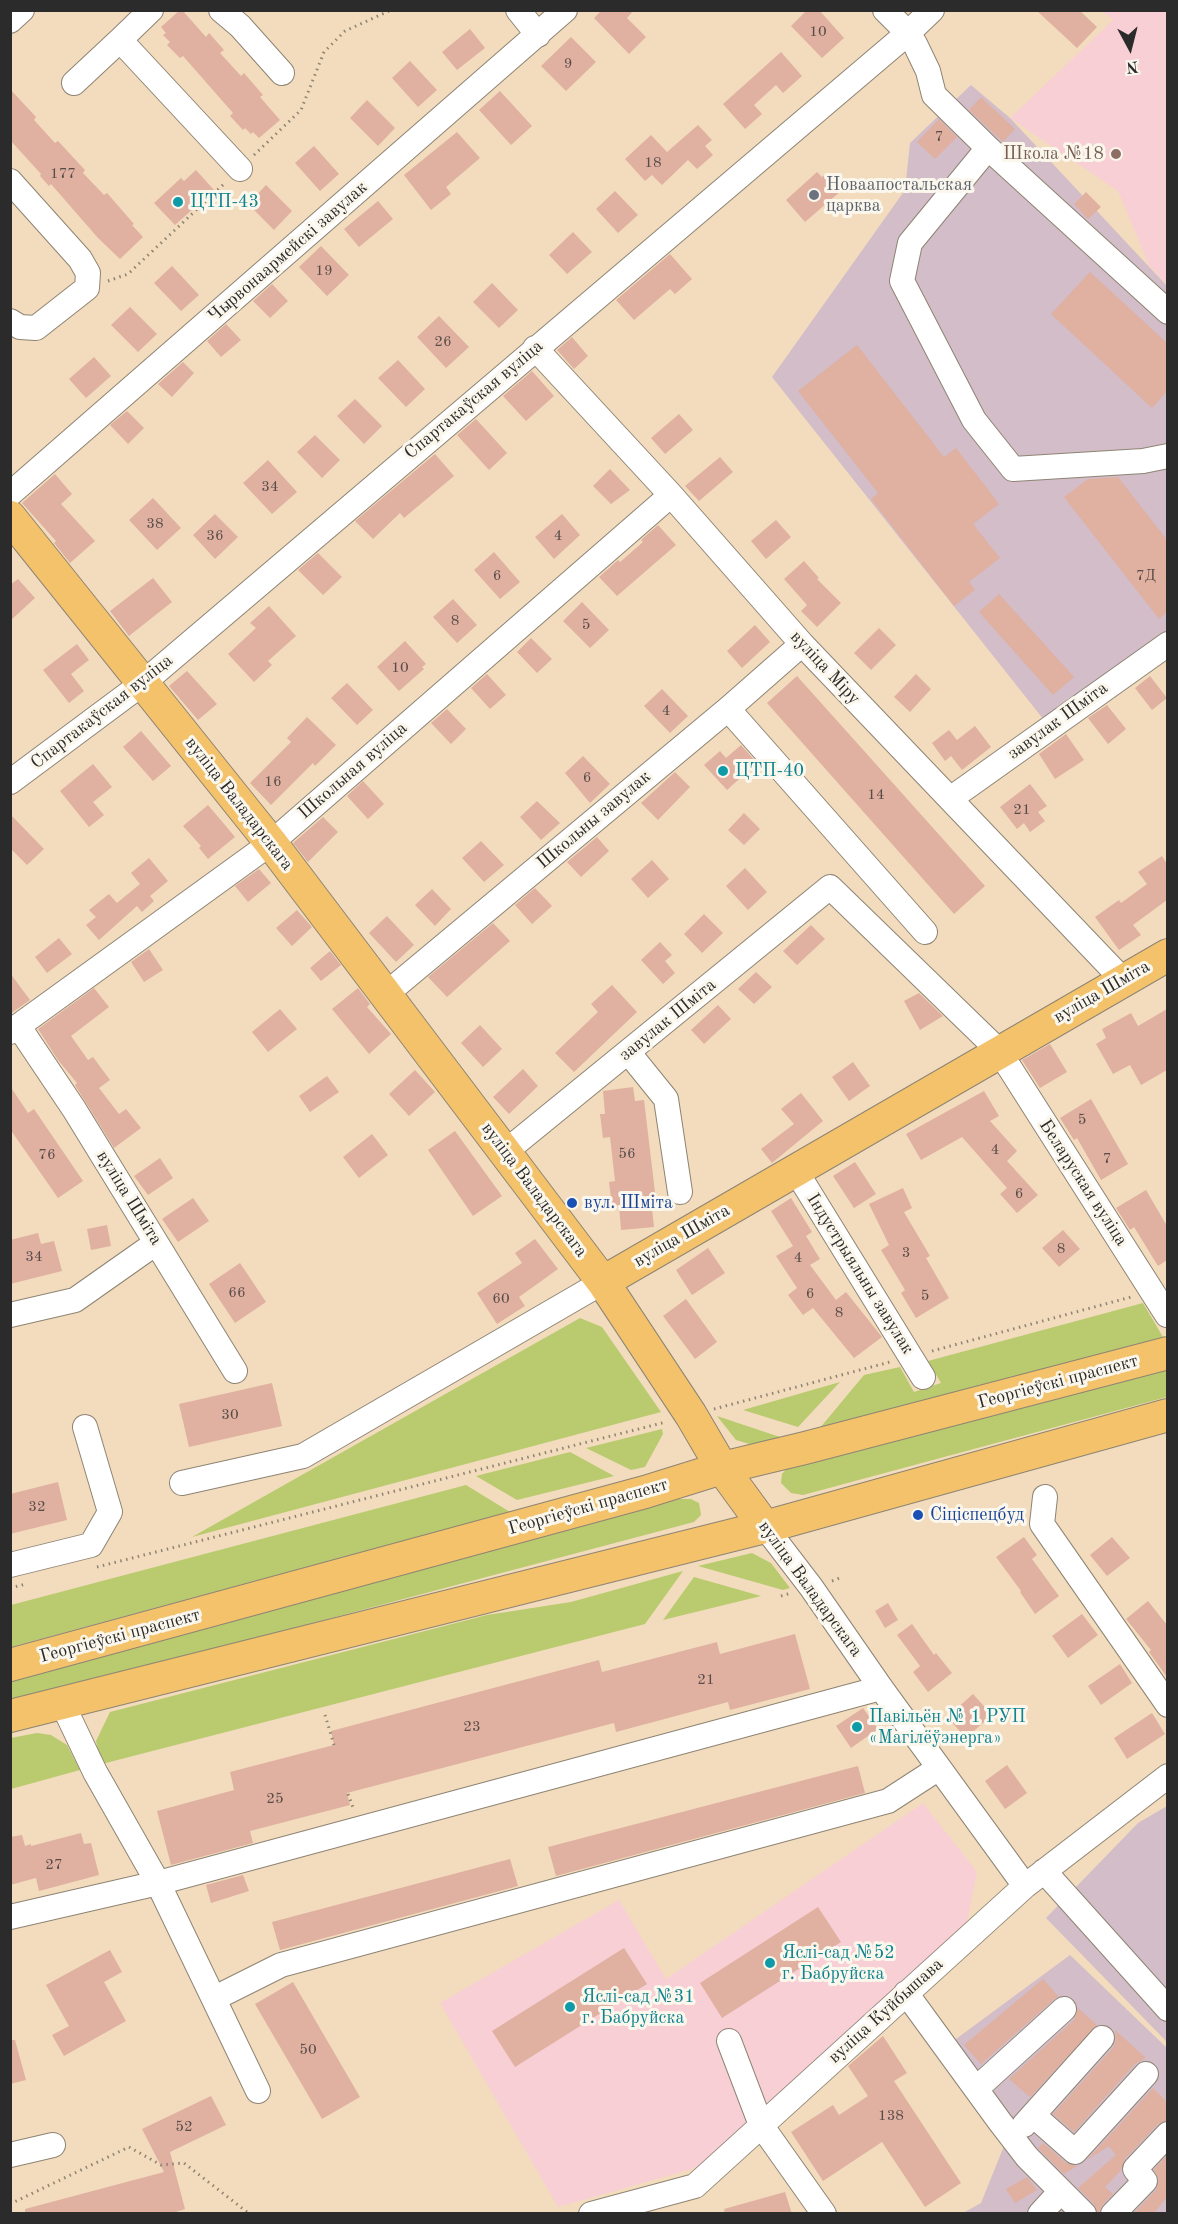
<!DOCTYPE html>
<html>
<head>
<meta charset="utf-8">
<style>
  body { margin:0 }
  #map { position:relative; width:1178px; height:2224px; overflow:hidden; background:#f2dcbd; font-family:"Old Standard TT",serif }
  canvas { display:block }
  .frame { position:absolute; inset:0; border:12px solid #2b2b2b; pointer-events:none }
  .north { position:absolute; left:1100px; top:18px; width:60px; height:60px; -webkit-text-stroke:4px #fbf7ec; paint-order:stroke; rotate:173deg; font-size:16px; font-weight:700; line-height:24px; text-align:center; color:#2b2b2b }
  .north::after { content:''; display:block; margin:auto; width:21px; height:27px; background:#2b2b2b; clip-path:polygon(50% 0,100% 100%,50% 72%,0 100%) }
</style>
</head>
<body>
<div id="map">
<canvas width="1178" height="2224"></canvas>
<div class="frame"></div>
<div class="north">N</div>
</div>
<script>
const g = document.querySelector('canvas').getContext('2d');
g.lineJoin = 'round';
function fill(path, color) { g.fillStyle = color; g.fill(path, 'evenodd'); }
const shape = rows => new Path2D(rows.map(r => 'M' + r).join(''));
function stroke(path, color, width, dash) { g.strokeStyle = color; g.lineWidth = width; g.lineCap = dash ? 'butt' : 'round'; g.setLineDash(dash || []); g.stroke(path); }
function write(font, color, halo, rows, align = 'center') {
  g.font = font + ' "Old Standard TT",serif'; g.lineWidth = 6; g.setLineDash([]); g.textBaseline = 'middle'; g.strokeStyle = halo; g.fillStyle = color; for (const [text, x, y, turn = 0] of rows) {
    g.save(); g.translate(x, y); g.rotate((+turn || 0) * Math.PI / 180); g.textAlign = isNaN(turn) ? turn : align; if (halo) g.strokeText(text, 0, 0); g.fillText(text, 0, 0); g.restore();
  }
}
const built = shape([
  [1102,11,1167,11,1167,285,1149,265,1118,191,1010,118,1113,20],
  [923,1803,977,1872,967,1922,699,2167,558,2207,440,2003,619,1900,666,1979]
]);
const industrial = shape([
  [971,85,1010,118,1167,286,1167,635,1044,720,772,377,905,190,910,143],
  [1167,1806,1167,2042,1046,1918,1138,1823],
  [1070,1955,1167,2048,1167,2213,963,2213,981,2203,1004,2146,937,2053]
]);
const green = shape([
  [1143,1303,1163,1337,1167,1337,1167,1342,814,1435,864,1375,900,1367,914,1392,941,1383,928,1361],
  [580,1318,602,1327,661,1412,192,1537],
  [1167,1369,1167,1397,803,1495,791,1493,781,1483,782,1474,788,1467],
  [840,1382,798,1427,743,1410],
  [717,1416,789,1440,756,1446,736,1440],
  [662,1429,663,1434,645,1467,631,1470,586,1448],
  [570,1452,614,1476,517,1500,476,1476],
  [466,1485,510,1512,11,1647,11,1605],
  [679,1499,691,1499,699,1503,701,1515,694,1522,11,1703,11,1677],
  [752,1553,771,1563,790,1588,783,1590,698,1566],
  [683,1571,645,1624,102,1764,98,1751,96,1741,110,1712,487,1615,571,1602],
  [694,1577,761,1596,663,1620],
  [37,1733,51,1735,67,1745,80,1770,11,1789,11,1738]
]);
const building = shape([
  [180,10,182,10,206,37,209,33,224,50,220,53,241,76,244,73,263,95,260,97,280,120,259,138,253,132,251,134,245,128,243,130,230,116,233,113,183,56,180,58,167,45,170,42,163,35,166,33,161,27],
  [602,10,634,10,627,18,646,37,629,54,594,18],
  [807,10,819,10,844,38,822,58,791,26],
  [1036,10,1079,10,1097,27,1077,48],
  [470,29,485,48,457,70,442,52],
  [571,37,596,62,566,91,541,66],
  [781,52,802,76,783,93,776,85,754,105,762,114,745,129,723,104],
  [410,61,437,90,418,107,392,78],
  [10,89,36,117,34,120,55,143,58,141,85,170,83,173,104,195,107,193,134,224,132,225,143,237,120,259,98,238,51,184,49,186,40,176,41,174,10,140],
  [500,91,532,126,511,145,479,110],
  [981,97,1015,129,1003,142,969,110],
  [367,100,395,128,378,146,350,118],
  [939,119,957,137,935,159,917,142],
  [698,125,712,140,705,146,713,155,697,169,688,160,662,185,652,175,645,181,625,159,651,135,667,152],
  [457,132,480,158,446,187,451,194,431,210,404,175],
  [314,146,339,174,320,191,295,163],
  [196,170,214,190,175,225,154,203,181,178,184,181],
  [817,172,822,177,827,173,842,190,805,222,786,200],
  [266,185,292,211,274,230,248,204],
  [615,191,638,215,618,233,596,209],
  [1086,192,1101,207,1088,219,1074,204],
  [378,201,393,219,359,247,344,229],
  [573,232,592,252,567,274,549,255],
  [321,246,349,275,327,296,299,267],
  [670,254,692,279,675,294,670,289,634,320,616,300],
  [172,266,199,295,181,311,154,283],
  [1090,272,1167,343,1167,391,1152,408,1051,314],
  [492,283,518,310,499,328,473,302],
  [272,284,288,301,270,318,253,301],
  [130,307,157,334,138,352,111,325],
  [439,316,469,347,446,368,417,337],
  [226,324,241,340,221,357,207,341],
  [572,337,588,356,574,369,557,350],
  [857,345,944,457,956,448,999,504,973,524,1000,558,969,582,975,590,954,606,871,499,878,493,798,391],
  [94,357,111,376,86,398,69,379],
  [398,360,425,389,406,407,378,378],
  [183,362,194,373,172,397,158,384],
  [532,371,554,396,526,421,503,396],
  [355,399,382,426,364,444,337,416],
  [127,411,144,428,128,444,110,425],
  [679,414,693,430,665,454,651,438],
  [476,419,507,453,489,470,457,435],
  [315,435,340,460,322,478,297,452],
  [435,454,454,476,404,518,400,513,373,539,355,521],
  [720,457,733,472,699,501,685,486],
  [268,460,297,492,272,514,243,483],
  [610,469,630,490,611,504,593,486],
  [55,474,72,494,61,504,95,541,70,563,54,543,56,541,22,503],
  [1118,477,1167,540,1167,612,1159,619,1064,497,1088,479],
  [153,498,181,528,157,550,129,520],
  [215,514,238,537,215,559,193,535],
  [562,514,580,535,554,559,535,537],
  [776,520,791,537,766,559,751,541],
  [658,525,676,545,617,596,599,577,618,560,620,562,643,542,641,540],
  [494,552,520,582,500,599,474,570],
  [318,553,342,577,323,595,298,570],
  [804,561,819,578,817,579,841,603,817,627,801,611,807,605,784,579],
  [153,578,172,602,129,636,110,611],
  [18,579,35,598,10,621,10,585],
  [999,594,1074,677,1053,695,979,612],
  [453,599,477,625,457,643,433,617],
  [582,602,609,630,590,648,563,621],
  [269,606,296,636,268,661,272,665,254,682,228,654,256,628,250,623],
  [755,625,770,642,742,668,727,651],
  [879,628,896,645,871,670,854,653],
  [531,638,552,659,537,673,517,652],
  [405,641,426,664,422,667,424,669,399,691,377,667],
  [77,644,89,660,71,674,84,691,69,703,43,670],
  [187,671,217,704,198,720,169,686],
  [487,674,506,695,490,709,471,688],
  [916,674,931,689,910,712,894,697],
  [797,676,985,886,954,914,767,703],
  [1150,676,1167,698,1152,710,1135,688],
  [347,683,373,710,357,725,331,698],
  [662,689,688,716,670,733,644,706],
  [1107,705,1126,729,1108,744,1088,718],
  [447,709,466,729,451,744,431,723],
  [307,717,336,745,315,766,313,763,271,805,250,783,291,742,287,738],
  [975,726,991,747,962,770,951,756,945,761,932,743,949,730,957,740],
  [141,731,171,766,153,781,123,747],
  [1066,734,1084,760,1055,779,1039,754],
  [741,745,757,763,727,790,704,765,720,751,726,758],
  [583,756,610,784,590,803,565,773],
  [93,764,112,787,93,802,104,815,89,827,60,791],
  [675,772,690,787,658,820,641,803],
  [363,781,384,804,368,819,347,796],
  [1030,784,1047,806,1038,812,1045,821,1030,832,1024,823,1017,829,1000,807],
  [537,801,560,823,541,840,520,817],
  [208,805,235,837,208,859,199,848,201,846,183,826],
  [744,813,760,829,744,845,728,830],
  [10,814,44,849,27,865,10,848],
  [323,817,338,832,308,862,293,843],
  [597,837,609,851,581,877,567,862],
  [481,841,504,865,484,882,462,858],
  [1162,856,1167,864,1167,900,1133,925,1141,935,1119,950,1095,917,1119,900,1121,903,1147,884,1138,872],
  [149,858,168,881,150,896,154,901,142,912,137,906,99,940,86,925,96,917,89,910,109,894,117,903,140,884,131,873],
  [652,860,669,879,648,898,631,879],
  [745,868,767,892,748,910,726,886],
  [259,869,271,883,248,902,235,886],
  [535,888,552,906,532,924,515,905],
  [432,889,451,909,435,926,415,905],
  [297,910,312,927,292,946,276,928],
  [704,914,723,933,702,953,684,934],
  [387,916,414,945,396,962,369,933],
  [493,923,510,941,447,997,428,977],
  [811,925,825,939,797,965,783,951],
  [59,938,72,954,47,973,35,957],
  [660,942,672,955,665,961,675,973,663,984,641,960],
  [149,949,163,970,144,982,131,962],
  [330,951,341,965,321,981,310,968],
  [756,972,772,987,754,1004,738,989],
  [10,973,30,1000,10,1014],
  [612,985,637,1012,574,1072,555,1053,598,1012,591,1004],
  [94,988,109,1007,71,1036,88,1060,93,1057,110,1080,99,1088,119,1114,126,1109,141,1128,114,1148,75,1085,77,1083,58,1060,38,1029],
  [358,988,370,1004,367,1007,391,1034,369,1054,332,1009],
  [919,993,943,1016,920,1030,904,1001],
  [718,1005,731,1019,704,1044,691,1030],
  [280,1009,297,1029,268,1052,252,1032],
  [1167,1009,1167,1070,1141,1085,1130,1065,1113,1074,1096,1044,1106,1038,1102,1029,1131,1013,1138,1026],
  [480,1025,502,1049,483,1067,461,1043],
  [1050,1044,1067,1072,1040,1088,1022,1060],
  [853,1062,870,1086,849,1101,832,1077],
  [523,1069,538,1086,509,1114,493,1097],
  [415,1070,435,1092,409,1116,389,1094],
  [327,1076,339,1092,310,1112,299,1096],
  [10,1086,28,1113,34,1109,83,1181,58,1198,10,1129],
  [633,1087,635,1101,644,1100,657,1209,652,1209,654,1227,621,1230,619,1205,612,1206,609,1182,615,1181,610,1137,603,1138,600,1114,605,1114,603,1091],
  [984,1091,999,1116,990,1121,1017,1151,1007,1161,1038,1195,1017,1213,1000,1194,1007,1188,962,1137,921,1160,906,1134],
  [801,1093,823,1121,772,1163,761,1149,794,1124,781,1109],
  [1091,1099,1128,1164,1101,1180,1077,1138,1074,1140,1060,1118],
  [455,1131,502,1196,473,1216,428,1150],
  [372,1134,388,1155,359,1178,343,1157],
  [160,1158,173,1178,148,1195,134,1176],
  [855,1162,876,1194,854,1208,833,1176],
  [903,1188,912,1208,904,1212,930,1256,926,1258,949,1298,916,1318,901,1293,905,1290,881,1250,889,1245,869,1204],
  [1146,1190,1167,1226,1167,1260,1158,1266,1134,1227,1130,1230,1116,1208],
  [193,1198,209,1221,178,1242,162,1219],
  [791,1198,812,1232,806,1236,820,1259,810,1265,836,1300,846,1292,882,1337,854,1358,813,1308,803,1315,788,1295,797,1288,776,1256,793,1246,771,1211],
  [107,1225,111,1246,91,1250,87,1229],
  [1063,1230,1080,1249,1059,1267,1042,1248],
  [38,1233,41,1244,54,1241,62,1271,10,1284,10,1240],
  [535,1239,558,1269,519,1297,525,1306,497,1324,477,1293,522,1263,515,1253],
  [708,1248,725,1273,692,1295,676,1270],
  [240,1263,266,1302,235,1323,209,1284],
  [686,1299,717,1342,695,1359,663,1316],
  [272,1383,282,1426,189,1447,179,1404],
  [58,1482,67,1520,10,1534,10,1494],
  [1024,1537,1037,1555,1032,1559,1059,1596,1035,1614,1020,1592,1021,1591,996,1557],
  [1112,1537,1130,1558,1107,1576,1090,1555],
  [1148,1601,1167,1625,1167,1677,1149,1652,1151,1650,1126,1619],
  [888,1603,898,1620,885,1628,875,1611],
  [1082,1614,1098,1635,1068,1658,1052,1636],
  [912,1624,934,1655,936,1653,952,1673,928,1692,913,1672,920,1666,897,1635],
  [795,1634,810,1689,730,1710,728,1702,616,1732,614,1723,347,1793,350,1805,250,1831,253,1843,171,1865,157,1811,234,1790,230,1772,334,1745,331,1731,599,1660,602,1672,717,1642,720,1654],
  [1120,1664,1132,1683,1101,1705,1088,1686],
  [973,1694,992,1715,966,1738,947,1717],
  [863,1708,878,1729,851,1748,836,1726],
  [1152,1713,1165,1734,1127,1759,1114,1738],
  [1007,1765,1027,1793,1005,1809,985,1781],
  [858,1766,865,1793,556,1876,548,1847],
  [81,1833,84,1844,91,1843,99,1875,39,1891,36,1878,10,1885,10,1837,22,1835,25,1846,31,1844,31,1846],
  [510,1859,518,1886,280,1950,272,1922],
  [243,1875,249,1891,211,1903,206,1885],
  [818,1907,841,1942,722,2018,700,1983],
  [624,1948,647,1984,515,2067,492,2031],
  [110,1950,122,1972,104,1982,126,2021,64,2056,52,2035,69,2026,46,1985],
  [1043,1979,1058,1996,981,2064,964,2045],
  [293,1982,360,2097,322,2119,255,2004],
  [1078,2008,1097,2025,1030,2097,1009,2079,1074,2020],
  [1115,2030,1146,2058,1135,2064,1074,2132,1053,2114,1113,2048,1116,2040],
  [883,2036,907,2073,894,2081,961,2183,925,2207,882,2142,823,2181,791,2132,833,2105,839,2115,868,2096,848,2066],
  [10,2040,15,2040,26,2080,10,2084],
  [1153,2088,1167,2102,1167,2120,1158,2124,1125,2159,1121,2170,1105,2187,1113,2194,1103,2204,1098,2214,1094,2204,1078,2188,1116,2155,1109,2146,1087,2160],
  [211,2096,226,2125,170,2152,185,2209,170,2214,25,2214,25,2209,164,2172,142,2129],
  [1043,2143,1066,2163,1077,2166,1064,2174,1038,2148],
  [1167,2155,1167,2197,1153,2214,1133,2214,1156,2190,1159,2179,1154,2170],
  [1027,2177,1037,2190,1015,2203,1006,2189],
  [785,2192,792,2214,725,2214,724,2209]
]);
const path = shape([
  [254,155,301,110,324,52,345,31,391,10],
  [108,281,128,274,226,182],
  [932,1351,1131,1297],
  [714,1409,890,1362],
  [97,1567,666,1422],
  [832,1581,842,1577],
  [10,1588,26,1584],
  [781,1596,791,1593],
  [325,1715,334,1745],
  [348,1794,354,1810],
  [10,2204,129,2147,161,2165,184,2163,247,2212]
]);
const minor = shape([
  [151,10,120,40,240,169],
  [221,10,240,26,282,73],
  [518,10,538,35],
  [885,10,908,33,915,44,928,71,934,95,988,148,1168,312],
  [10,21,22,10],
  [74,83,120,40],
  [988,148,910,243,902,281,974,420,1013,469,1143,461,1168,456],
  [10,181,80,259,88,273,87,288,36,328,20,327,10,321],
  [535,348,671,495,802,644,1123,980],
  [10,494,565,10],
  [728,709,925,932],
  [10,782,143,683,908,33,932,10],
  [950,799,1168,644],
  [386,994,728,709,802,644],
  [19,1027,74,1109,235,1371],
  [10,1032,271,843,671,495],
  [628,1052,666,1099,680,1192],
  [505,1152,830,887,999,1051,1167,1315],
  [796,1171,923,1377],
  [10,1315,75,1300,156,1243],
  [182,1483,303,1456,603,1282],
  [1045,1497,1042,1524,1168,1705],
  [765,1527,811,1587,881,1688,1025,1886],
  [10,1565,91,1545,110,1512,85,1427],
  [62,1703,95,1772,158,1883,881,1688],
  [1044,1871,1168,2009],
  [10,1917,158,1883,258,2091],
  [906,1993,1000,2122,1027,2157,1084,2214],
  [215,1998,281,1965,888,1801,939,1768],
  [729,2041,761,2125,824,2214],
  [976,2089,1064,2009],
  [1033,2115,1075,2152,1146,2074],
  [1024,2125,1102,2038],
  [10,2155,53,2145],
  [591,2214,695,2186,1025,1886,1168,1776],
  [1040,2214,1061,2191],
  [1113,2214,1145,2181,1135,2169,1168,2134]
]);
const major = shape([
  [10,517,271,843,603,1282,691,1415,722,1468,765,1527],
  [603,1282,1168,955],
  [10,1665,645,1492,722,1468,805,1448,1168,1353],
  [10,1716,765,1527,1168,1415]
]);
const markers = [
  [1116,154,6,"#8d6e63"],
  [814,195,6,"#6b7280"],
  [178,202,6,"#0f9aa8"],
  [723,771,6,"#0f9aa8"],
  [572,1203,6,"#1a4fb4"],
  [918,1515,6,"#1a4fb4"],
  [857,1727,6,"#0f9aa8"],
  [770,1963,6,"#0f9aa8"],
  [570,2007,6,"#0f9aa8"]
];
const numberNames = [
  ["10",818,32],
  ["9",568,64],
  ["7",939,137],
  ["18",653,163],
  ["177",63,174],
  ["19",324,271],
  ["26",443,342],
  ["34",270,487],
  ["38",155,524],
  ["36",215,536],
  ["4",558,536],
  ["6",497,576],
  ["7Д",1146,576],
  ["8",455,621],
  ["5",586,625],
  ["10",400,668],
  ["4",666,711],
  ["6",587,778],
  ["16",273,782],
  ["14",876,795],
  ["21",1022,810],
  ["5",1082,1120],
  ["4",995,1150],
  ["56",627,1154],
  ["76",47,1155],
  ["7",1107,1159],
  ["6",1019,1194],
  ["8",1061,1249],
  ["3",906,1253],
  ["34",34,1257],
  ["4",798,1258],
  ["66",237,1293],
  ["6",810,1294],
  ["5",925,1296],
  ["60",501,1299],
  ["8",839,1313],
  ["30",230,1415],
  ["32",37,1507],
  ["21",706,1680],
  ["23",472,1727],
  ["25",275,1799],
  ["27",54,1865],
  ["50",308,2050],
  ["138",891,2116],
  ["52",184,2127]
];
const educationNames = [
  ["Школа №18",1104,154]
];
const worshipNames = [
  ["Новаапостальская",826,185],
  ["царква",826,206]
];
const cultureNames = [
  ["ЦТП-43",190,202],
  ["ЦТП-40",735,771],
  ["Павільён № 1 РУП",869,1717],
  ["«Магілёўэнерга»",869,1738],
  ["Яслі-сад №52",782,1953],
  ["г. Бабруйска",782,1974],
  ["Яслі-сад №31",582,1997],
  ["г. Бабруйска",582,2018]
];
const streetNames = [
  ["Чырвонаармейскі завулак",288,252,-41],
  ["Спартакаўская вуліца",474,400,-40],
  ["вуліца Міру",825,668,47],
  ["Спартакаўская вуліца",102,712,-38],
  ["завулак Шміта",1058,721,-36],
  ["Школьная вуліца",353,771,-41],
  ["вуліца Валадарскага",239,804,52],
  ["Школьны завулак",594,820,-40],
  ["вуліца Шміта",1102,992,-30],
  ["завулак Шміта",668,1020,-39],
  ["Беларуская вуліца",1083,1183,57],
  ["вуліца Валадарскага",534,1190,53],
  ["вуліца Шміта",129,1198,58],
  ["вуліца Шміта",682,1236,-30],
  ["Індустрыяльны завулак",860,1274,58],
  ["Георгіеўскі праспект",1058,1382,-15],
  ["Георгіеўскі праспект",588,1507,-16],
  ["вуліца Валадарскага",810,1589,54],
  ["Георгіеўскі праспект",120,1636,-15],
  ["вуліца Куйбышава",886,2011,-42]
];
const transitNames = [
  ["вул. Шміта",584,1203],
  ["Сіціспецбуд",930,1515]
];
fill(built, '#f7cfd5');
fill(industrial, '#d2bdc8');
fill(green, '#b9cb6e');
fill(building, '#e0b0a1');
stroke(minor, '#8e8474', 26);
stroke(major, '#8e8474', 34);
stroke(path, '#8e8474', 3, [1.5, 4.5]);
stroke(minor, '#fff', 24);
stroke(major, '#f3c26a', 32);
for (const [x, y, r, color] of markers) { const dot = new Path2D(); dot.arc(x, y, r, 0, 2 * Math.PI); g.fillStyle = color; g.fill(dot); stroke(dot, '#fbf7ec', 2); }
write('15px', '#584c48', null, numberNames);
write('18px', '#785e54', '#fbf7ec', educationNames, 'right');
write('18px', '#5b616d', '#fbf7ec', worshipNames, 'left');
write('18px', '#0d838f', '#fbf7ec', cultureNames, 'left');
write('18px', '#2b2b2b', '#fbf7ec', streetNames);
write('18px', '#164399', '#fbf7ec', transitNames, 'left');
</script>
</body>
</html>
